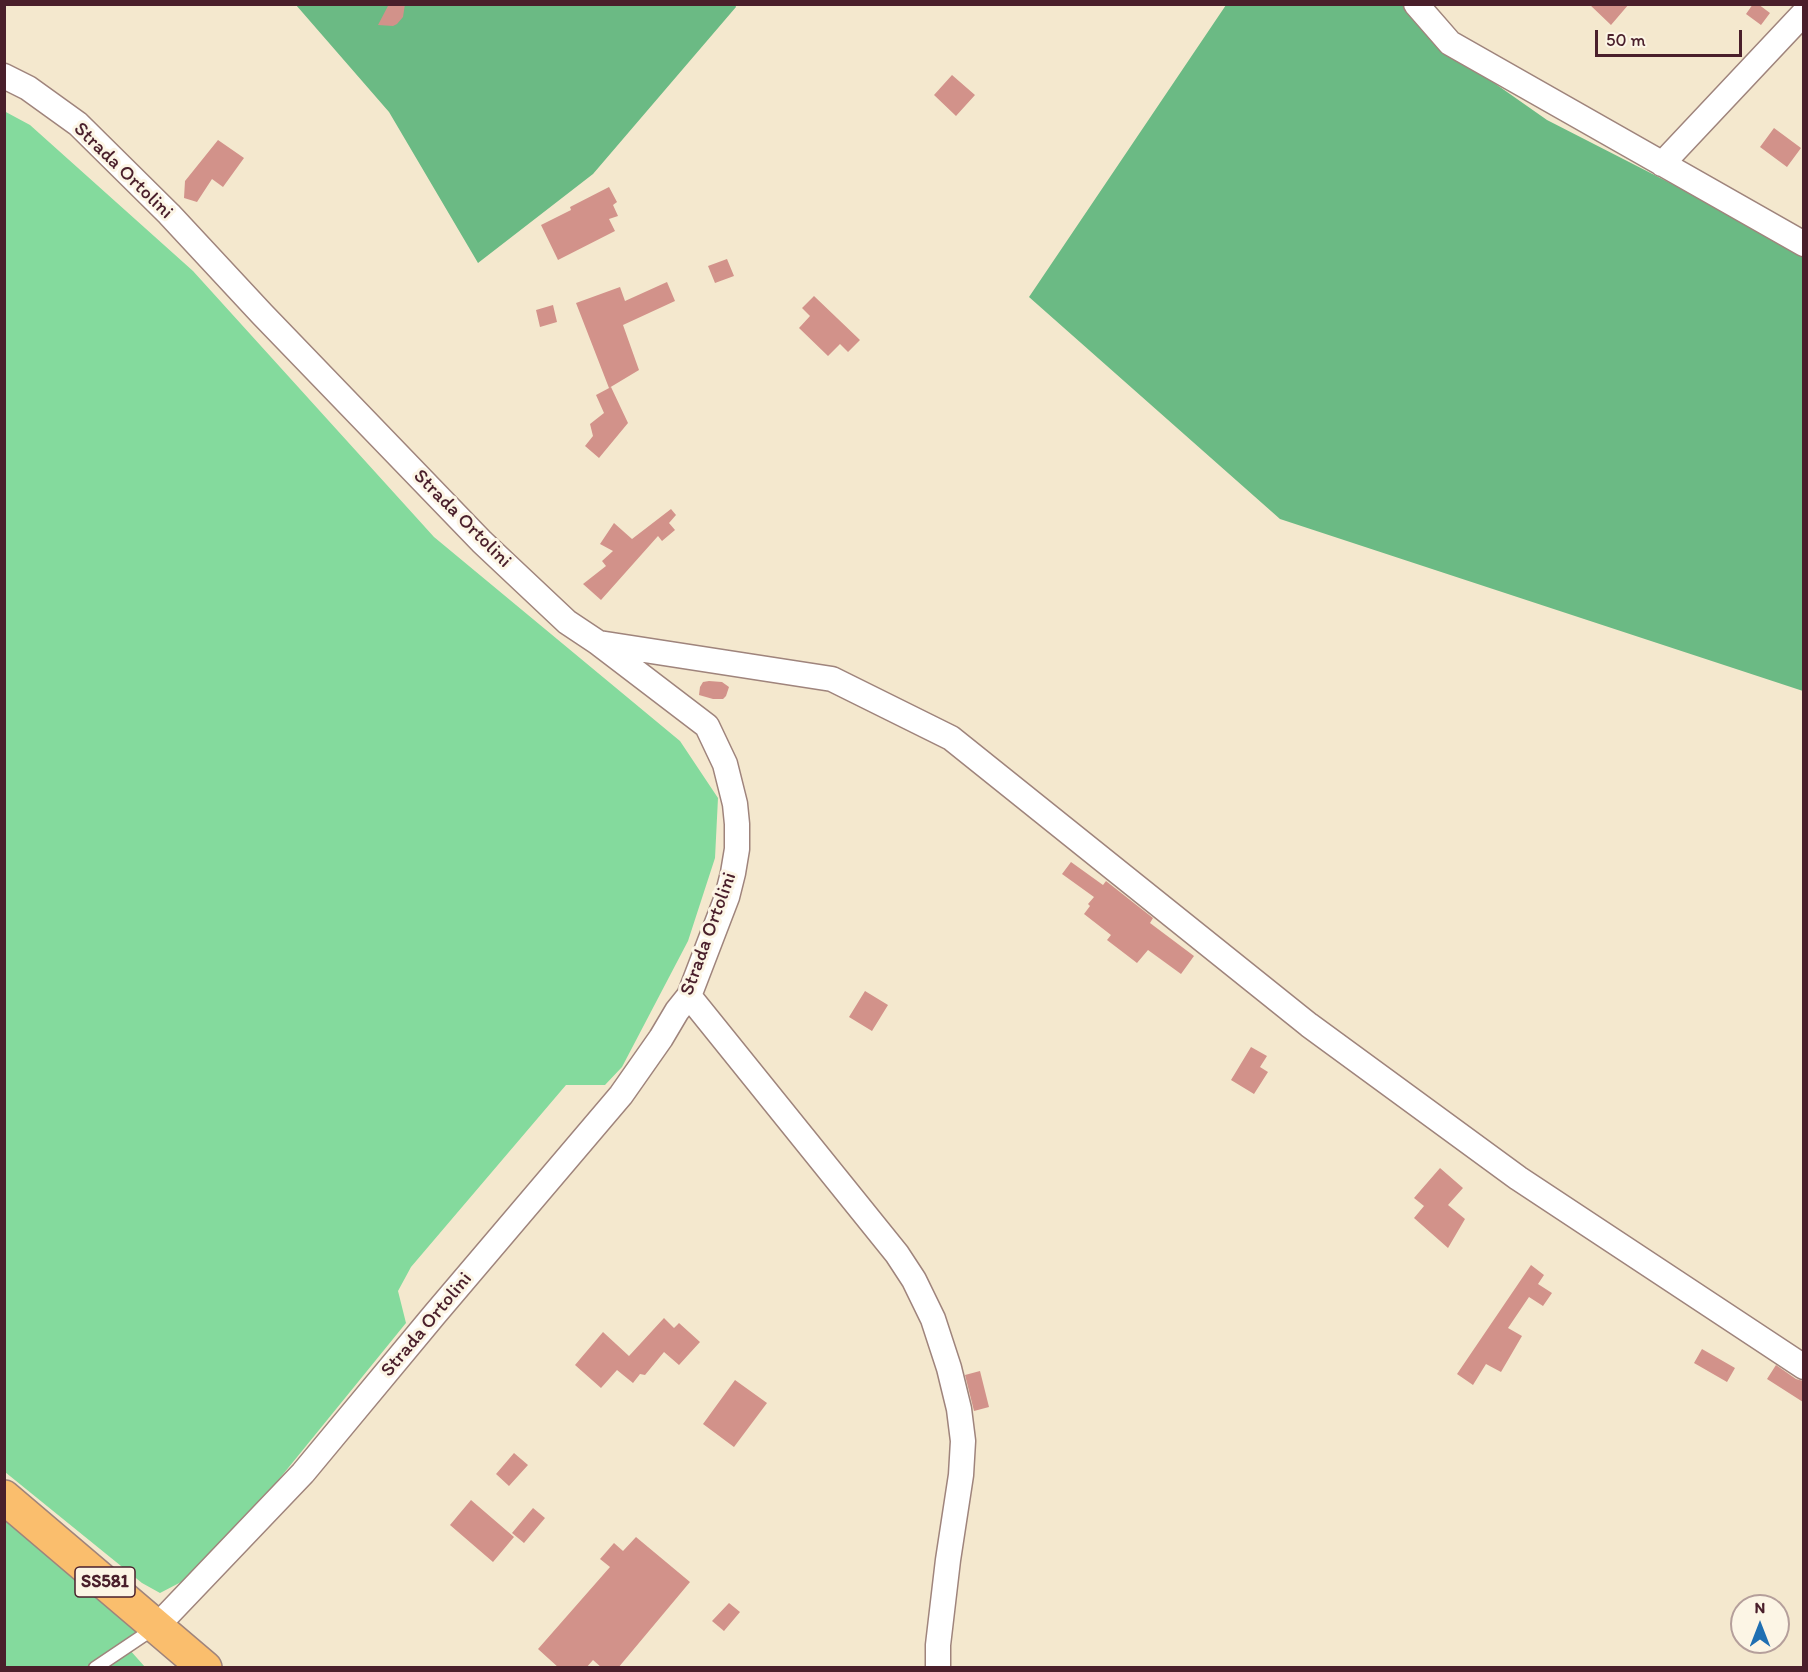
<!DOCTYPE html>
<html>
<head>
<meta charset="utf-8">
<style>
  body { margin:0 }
  #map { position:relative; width:1808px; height:1672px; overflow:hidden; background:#f4e8ce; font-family:Itim,sans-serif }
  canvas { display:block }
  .frame { position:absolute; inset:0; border:6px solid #4a1f2b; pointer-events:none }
  .north { position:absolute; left:1730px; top:1594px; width:60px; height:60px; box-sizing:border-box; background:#fcf5e5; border:2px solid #b59f9b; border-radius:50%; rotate:0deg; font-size:16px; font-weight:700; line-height:24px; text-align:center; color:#4a1f2b }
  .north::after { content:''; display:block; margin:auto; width:21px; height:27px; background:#1f6fb2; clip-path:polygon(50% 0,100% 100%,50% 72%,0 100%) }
  .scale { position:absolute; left:1595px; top:30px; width:147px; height:27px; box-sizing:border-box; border:3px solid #4a1f2b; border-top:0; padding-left:8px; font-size:18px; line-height:21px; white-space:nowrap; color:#4a1f2b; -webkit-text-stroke:4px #fcf5e5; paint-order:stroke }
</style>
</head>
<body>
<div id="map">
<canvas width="1808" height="1672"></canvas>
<div class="frame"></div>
<div class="north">N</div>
<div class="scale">50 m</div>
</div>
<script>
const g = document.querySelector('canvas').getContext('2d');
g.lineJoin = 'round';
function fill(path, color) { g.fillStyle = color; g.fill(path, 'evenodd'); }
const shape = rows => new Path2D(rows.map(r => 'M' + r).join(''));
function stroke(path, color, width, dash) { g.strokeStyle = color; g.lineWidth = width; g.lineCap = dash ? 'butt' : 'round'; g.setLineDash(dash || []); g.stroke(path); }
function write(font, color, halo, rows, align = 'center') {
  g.font = font + ' Itim,sans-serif'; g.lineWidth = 6; g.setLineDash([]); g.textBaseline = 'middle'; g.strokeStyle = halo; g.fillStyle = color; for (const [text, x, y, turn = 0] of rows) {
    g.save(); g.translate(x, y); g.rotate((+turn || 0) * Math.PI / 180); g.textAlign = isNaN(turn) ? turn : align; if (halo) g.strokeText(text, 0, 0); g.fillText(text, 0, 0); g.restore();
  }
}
const green = shape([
  [4,111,30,125,193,271,434,537,680,741,718,798,715,858,688,941,622,1067,605,1085,566,1085,411,1267,398,1291,406,1323,267,1494,185,1580,160,1593,142,1583,5,1472],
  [4,1514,144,1630,95,1667,5,1667],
  [129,1649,145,1667,107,1668]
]);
const forest = shape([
  [735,4,736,7,593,174,478,263,389,112,296,5],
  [1226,5,1406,5,1440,45,1547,120,1803,251,1803,691,1280,519,1029,297]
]);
const building = shape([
  [389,4,405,4,403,17,397,24,393,26,378,25],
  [1589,4,1629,4,1611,25],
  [1753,4,1758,4,1770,13,1761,25,1746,14],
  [952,75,975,95,956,116,934,95],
  [1774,128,1801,148,1787,167,1760,147],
  [218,140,244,158,223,187,212,179,197,202,184,198,185,181],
  [609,187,617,202,613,205,618,216,609,219,615,231,558,260,541,225,571,210,570,207],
  [727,259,734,276,715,283,708,266],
  [667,282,675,301,623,325,639,370,609,388,576,303,620,287,625,301],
  [814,296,860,340,848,352,840,344,828,356,799,328,810,316,802,308],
  [553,305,557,322,540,327,536,310],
  [611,387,628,423,599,458,585,446,593,436,590,424,604,413,596,395],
  [671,509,676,515,669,523,675,530,662,541,658,536,601,600,583,584,606,566,602,561,613,551,600,544,614,523,632,539],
  [709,681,722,682,729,687,726,696,723,699,713,699,699,695,700,687,703,682],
  [1071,862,1103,885,1106,881,1153,918,1150,923,1194,956,1181,974,1148,950,1137,963,1107,940,1111,935,1084,914,1090,906,1088,904,1094,897,1062,874],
  [865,991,888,1005,872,1031,849,1017],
  [1251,1047,1267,1056,1260,1067,1268,1072,1254,1094,1231,1080],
  [1440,1168,1463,1188,1448,1205,1465,1219,1448,1248,1414,1218,1424,1206,1414,1198],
  [1531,1265,1544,1275,1538,1284,1552,1293,1543,1306,1529,1297,1508,1328,1522,1336,1501,1372,1486,1364,1473,1385,1457,1374],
  [664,1318,674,1328,679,1323,700,1342,679,1365,664,1352,645,1375,640,1374,633,1383,617,1370,601,1388,575,1365,603,1332,629,1356],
  [1702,1349,1735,1368,1727,1382,1694,1363],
  [1776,1365,1796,1379,1803,1381,1803,1402,1767,1379],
  [980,1371,989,1407,974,1411,965,1375],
  [735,1380,767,1403,734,1447,703,1424],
  [514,1453,528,1465,509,1486,496,1474],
  [471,1500,514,1537,493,1562,450,1525],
  [533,1508,545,1518,524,1543,512,1533],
  [636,1537,690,1582,618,1668,602,1668,593,1660,586,1668,559,1668,538,1649,610,1567,600,1559,614,1543,623,1551],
  [729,1603,740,1612,724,1631,712,1621]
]);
const lane = shape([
  [95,1668,156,1627]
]);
const street = shape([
  [1416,4,1450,43,1804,244],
  [4,76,28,88,78,124,169,214,262,314,482,542,567,622,597,642,707,726,725,764,735,804,737,824,737,849,733,873,727,897,689,996,677,1011,661,1038,621,1095,435,1314,303,1473,157,1626],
  [1662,164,1804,13],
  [599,643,832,679,951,738,1309,1025,1518,1178,1804,1367],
  [689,996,897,1254,914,1280,933,1319,949,1368,959,1409,963,1441,961,1475,948,1560,938,1645,938,1668]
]);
const primary = shape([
  [4,1497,205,1668]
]);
const shields = [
  [105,1582,60]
];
const shieldNames = [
  ["SS581",105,1582]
];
const streetNames = [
  ["Strada Ortolini",123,171,44],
  ["Strada Ortolini",462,519,45],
  ["Strada Ortolini",709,934,-70],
  ["Strada Ortolini",427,1325,-50]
];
fill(green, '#84da9d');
fill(forest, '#6bba84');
fill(building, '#d2928a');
stroke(lane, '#9f847c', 15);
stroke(street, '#9f847c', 27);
stroke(primary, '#9f847c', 36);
stroke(lane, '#fff', 12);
stroke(street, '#fff', 24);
stroke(primary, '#fabe6d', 33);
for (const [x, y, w] of shields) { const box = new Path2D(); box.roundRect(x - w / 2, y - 15, w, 30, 4.5); g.fillStyle = '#fcf5e5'; g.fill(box); stroke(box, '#4a1f2b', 1.5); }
write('bold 18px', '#4a1f2b', null, shieldNames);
write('20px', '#4a1f2b', '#fcf5e5', streetNames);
</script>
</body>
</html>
